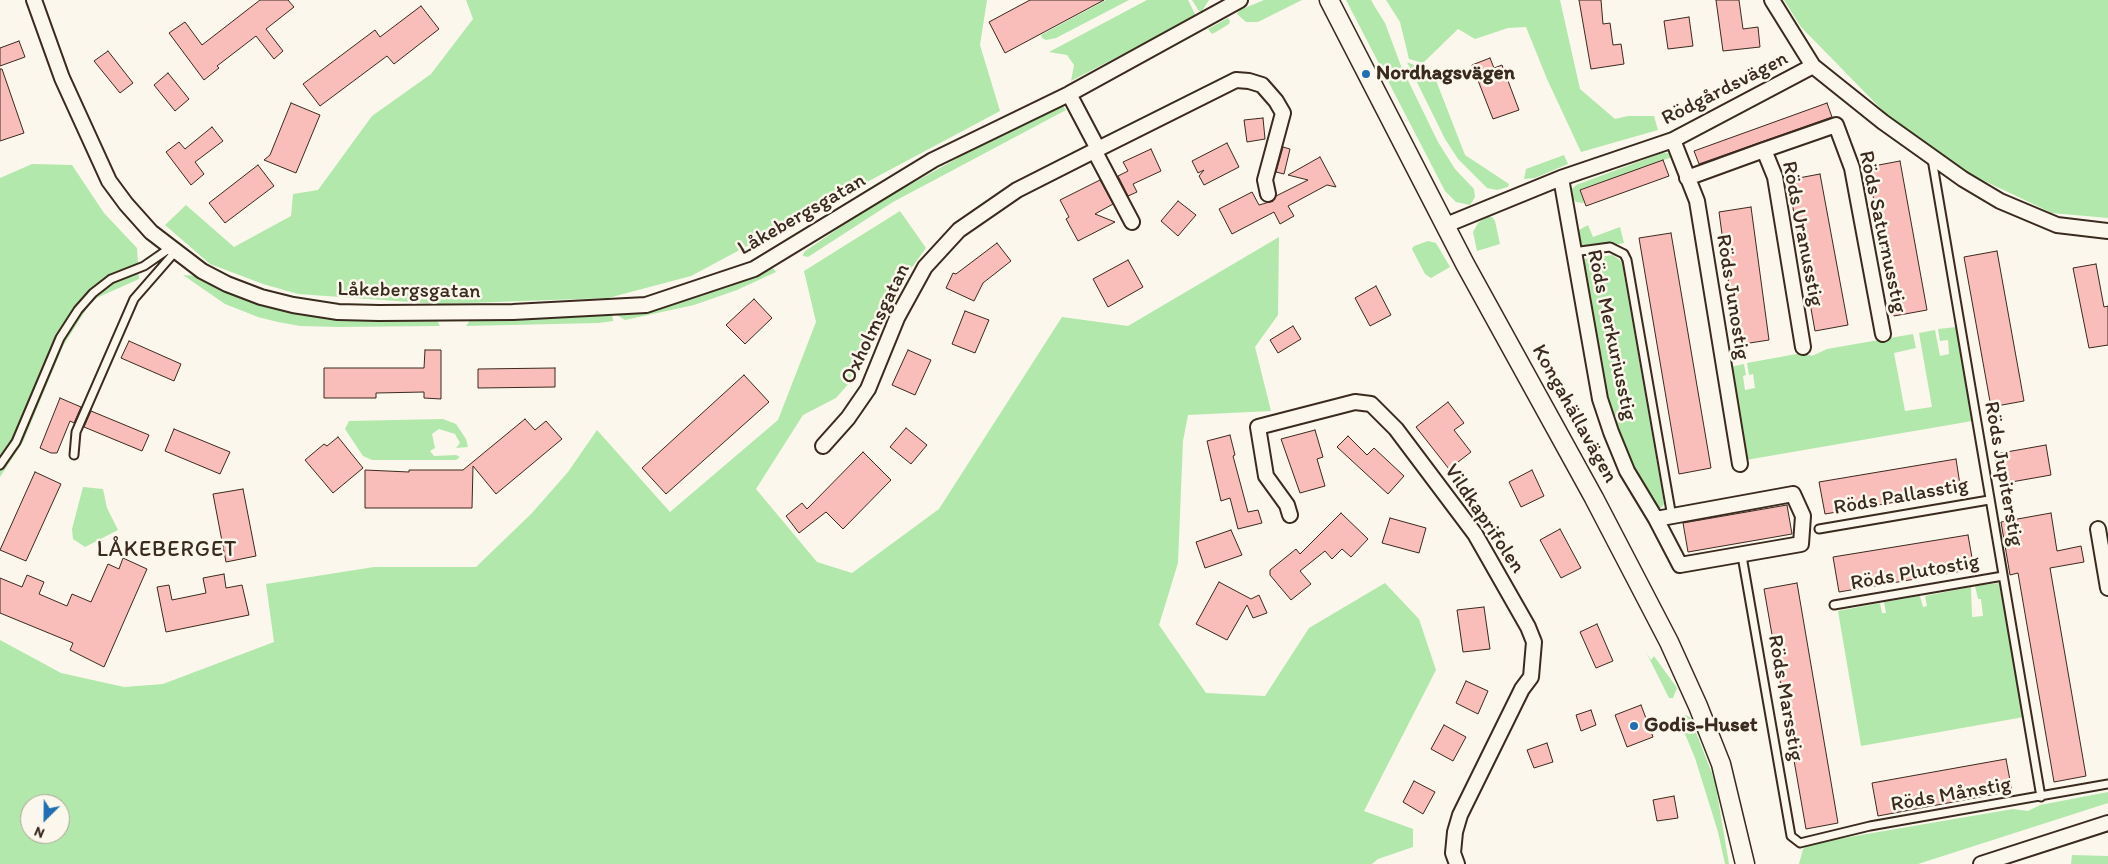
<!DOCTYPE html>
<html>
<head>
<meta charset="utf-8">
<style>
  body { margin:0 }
  #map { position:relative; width:2108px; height:864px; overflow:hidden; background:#fbf7ec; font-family:Itim,sans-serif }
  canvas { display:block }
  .north { position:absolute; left:20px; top:794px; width:50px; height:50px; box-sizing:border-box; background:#fbf7ec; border:1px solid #aea59a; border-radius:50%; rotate:203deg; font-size:14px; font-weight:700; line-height:20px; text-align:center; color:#3b2a1e }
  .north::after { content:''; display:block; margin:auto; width:18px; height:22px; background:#1f6fb2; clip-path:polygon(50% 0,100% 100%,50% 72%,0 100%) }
</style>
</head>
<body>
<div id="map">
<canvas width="2108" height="864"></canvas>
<div class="north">N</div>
</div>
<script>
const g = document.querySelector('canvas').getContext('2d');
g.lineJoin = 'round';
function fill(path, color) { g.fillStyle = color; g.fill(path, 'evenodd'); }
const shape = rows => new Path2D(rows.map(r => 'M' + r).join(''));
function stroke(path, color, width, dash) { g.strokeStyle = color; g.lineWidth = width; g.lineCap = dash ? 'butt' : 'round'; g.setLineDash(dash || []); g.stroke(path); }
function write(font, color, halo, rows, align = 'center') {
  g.font = font + ' Itim,sans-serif'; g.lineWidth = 5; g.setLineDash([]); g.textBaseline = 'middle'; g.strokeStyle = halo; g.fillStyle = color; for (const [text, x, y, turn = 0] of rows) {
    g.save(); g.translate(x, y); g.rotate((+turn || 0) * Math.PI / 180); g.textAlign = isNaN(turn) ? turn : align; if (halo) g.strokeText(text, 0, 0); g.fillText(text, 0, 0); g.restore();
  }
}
const green = shape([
  [466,0,987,0,980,45,1000,111,691,276,608,298,439,304,298,294,263,284,210,264,165,225,186,205,234,247,291,216,293,194,318,190,372,116,431,74,473,19],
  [1106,0,1129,0,1056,38,1046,40,1042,38,1041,35],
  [1147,0,1188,0,1196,16,1071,81,1074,65,1067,55,1049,52],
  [1192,0,1209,0,1202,11,1199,11],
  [1264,0,1302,0,1258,22,1246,22,1237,14,1240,10],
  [1346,0,1371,0,1375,7,1385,23,1401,66,1438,142,1455,169,1474,189,1475,197,1470,205,1456,202,1445,191],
  [1386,0,1560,0,1580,89,1615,119,1628,116,1654,116,1658,130,1581,152,1547,79,1526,27,1508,28,1475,39,1458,29,1423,63,1409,59,1400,22],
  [1784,0,2108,0,2108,218,2052,213,1972,175,1887,115,1801,27],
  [1228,18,1230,21,1229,24,1216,32,1212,34,1208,29],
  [1407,62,1438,75,1437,83,1465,155,1509,184,1508,187,1497,190,1487,188,1458,159,1445,139],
  [1061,104,1066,110,893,202,808,257,803,256,804,252,868,208,983,144],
  [1662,153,1669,153,1672,157,1580,190,1584,203,1576,202,1573,198,1572,189,1576,185],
  [1564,155,1568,164,1535,178,1524,179,1526,169],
  [32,164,72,165,104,213,137,248,139,279,92,300,63,346,23,442,0,477,0,178],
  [900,211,926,248,885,304,857,374,836,398,803,415,756,489,817,562,852,573,939,509,1062,317,1128,326,1279,237,1278,315,1255,347,1271,411,1188,415,1183,441,1178,563,1159,625,1206,693,1265,696,1309,628,1385,583,1419,619,1436,670,1364,811,1413,829,1413,847,1378,859,1372,864,0,864,0,640,61,673,124,687,163,684,274,642,266,584,374,567,476,567,532,513,568,472,597,430,670,512,778,420,816,322,804,271],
  [30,804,60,804,60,834,30,834],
  [1487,217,1492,217,1495,221,1500,244,1477,251,1473,232,1478,223],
  [1588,225,1593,237,1620,227,1624,243,1589,249,1584,248,1580,242,1579,230],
  [1428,241,1436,243,1450,267,1431,278,1425,274,1412,249,1414,246],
  [1613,255,1622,262,1625,280,1663,497,1664,504,1661,508,1655,506,1625,448,1611,410,1606,388,1583,262,1585,259],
  [770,268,774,269,776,272,737,290,694,305,625,320,617,315,680,302,713,291],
  [183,275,198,276,278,307,305,315,364,320,432,319,437,320,440,326,338,327,300,326,278,322,258,317,225,304],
  [612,314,613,321,599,323,466,326,471,319,583,317],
  [1956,327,1972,421,1746,460,1730,367,1744,364,1746,375,1743,376,1745,390,1755,388,1753,374,1749,375,1747,363,1802,353,1812,356,1827,349,1913,334,1916,348,1894,353,1905,411,1932,407,1919,333,1935,330,1940,356,1949,354,1948,340,1940,341,1938,329],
  [443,419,456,424,466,439,468,447,456,448,460,443,455,434,439,429,432,434,435,448,430,451,434,456,456,455,460,457,456,460,372,460,363,456,345,429,349,421],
  [83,487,103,489,107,508,118,530,85,547,73,539,72,529],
  [1999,583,2024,717,1861,746,1838,611,1880,603,1882,613,1886,613,1884,602,1920,596,1923,607,1927,606,1925,596,1971,587,1972,617,1983,616,1981,599,1978,599,1975,586],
  [1646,652,1651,660,1654,656,1677,688,1673,698,1669,698],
  [1685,715,1690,717,1715,781,1729,864,1725,864,1718,832,1695,758,1680,722],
  [2108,792,2108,803,1918,864,1799,864,1803,849,1808,844,2013,809,2028,811,2040,805],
  [2072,855,2108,856,2108,864,2071,864]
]);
const building = shape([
  [260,0,288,0,294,7,266,29,283,51,274,59,256,36,217,66,219,68,204,80,169,33,185,22,202,45,260,0],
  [1030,0,1104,0,1005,53,989,22,1030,0],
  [1579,0,1601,0,1603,24,1610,23,1613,45,1621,44,1624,64,1591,69,1579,0],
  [1716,0,1739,0,1743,29,1758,27,1760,47,1723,51,1716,0],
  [421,6,439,29,394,64,387,56,320,106,303,84,375,30,380,37,421,6],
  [1689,17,1693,46,1668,49,1664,21,1689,17],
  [19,41,25,57,0,66,0,48,19,41],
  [108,51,133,83,120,93,94,61,108,51],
  [1490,58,1494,68,1502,65,1519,110,1493,119,1472,65,1490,58],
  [0,69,2,69,24,133,0,141,0,69],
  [168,73,189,99,175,111,154,85,168,73],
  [291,103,320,115,296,173,264,160,270,155,291,103],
  [1827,103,1832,117,1699,164,1694,151,1827,103],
  [1263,118,1265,139,1247,142,1244,120,1263,118],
  [212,127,223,141,195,162,204,174,191,185,166,152,179,142,185,149,212,127],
  [1227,143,1239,167,1204,185,1199,176,1204,170,1198,173,1192,161,1227,143],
  [1283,147,1290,149,1284,174,1276,172,1283,147],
  [1151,149,1161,171,1133,184,1137,192,1128,196,1118,176,1128,171,1123,162,1151,149],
  [1320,157,1336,187,1327,185,1288,206,1294,216,1280,224,1274,212,1232,234,1219,209,1252,192,1259,205,1273,201,1276,196,1308,180,1288,175,1320,157],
  [1663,160,1669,176,1586,206,1580,190,1663,160],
  [1900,161,1927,310,1894,316,1868,167,1900,161],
  [258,165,274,186,225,223,209,203,258,165],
  [1820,174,1848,325,1815,331,1788,180,1820,174],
  [1100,180,1113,204,1095,214,1115,222,1078,241,1066,219,1069,217,1060,200,1100,180],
  [1178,201,1196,215,1178,236,1161,221,1178,201],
  [1751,207,1769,340,1737,345,1719,212,1751,207],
  [1671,233,1711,468,1679,474,1639,238,1671,233],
  [997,243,1011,261,983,283,974,301,946,288,953,273,956,274,997,243],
  [1997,251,2024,401,1991,407,1964,257,1997,251],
  [1128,260,1143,287,1108,307,1093,279,1128,260],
  [2096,264,2104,307,2108,306,2108,345,2089,348,2073,268,2096,264],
  [1376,286,1391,315,1370,326,1355,298,1376,286],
  [754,299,772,318,745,344,726,325,754,299],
  [965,311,989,320,975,353,952,344,965,311],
  [1293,326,1301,339,1278,353,1270,340,1293,326],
  [129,341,181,364,174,381,121,358,129,341],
  [425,350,441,350,441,399,424,398,424,392,376,393,376,398,324,398,324,368,424,368,425,350],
  [908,350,931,360,915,395,892,385,908,350],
  [555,368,555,387,478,388,478,369,555,368],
  [744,375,769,402,666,494,642,468,744,375],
  [60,398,81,407,74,423,70,421,57,453,51,453,40,448,60,398],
  [1448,402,1464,423,1454,430,1471,452,1449,469,1416,427,1448,402],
  [91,411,149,435,142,451,84,427,91,411],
  [525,419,535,430,546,421,562,439,496,494,473,466,472,508,365,508,365,470,409,472,409,470,463,470,525,419],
  [906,428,927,445,911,464,890,447,906,428],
  [174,429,230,452,220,474,165,451,174,429],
  [1315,430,1323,457,1317,459,1325,486,1300,493,1281,439,1315,430],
  [1230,435,1235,455,1233,456,1248,512,1258,510,1262,523,1238,529,1230,498,1221,501,1207,441,1230,435],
  [1348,436,1367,455,1374,448,1404,476,1388,494,1337,447,1348,436],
  [338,437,363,468,333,493,305,460,324,444,327,446,338,437],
  [2046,445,2051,475,2000,484,1995,454,2046,445],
  [863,452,891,480,843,529,826,512,799,533,786,516,802,503,807,509,863,452],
  [1956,459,1961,491,1825,514,1819,482,1956,459],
  [1532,470,1544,496,1521,507,1509,482,1532,470],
  [35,472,61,484,26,561,0,550,35,472],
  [243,489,256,556,226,562,213,494,243,489],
  [1787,505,1792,534,1688,552,1683,523,1787,505],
  [1341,513,1368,539,1351,557,1342,549,1332,559,1325,551,1300,571,1311,584,1291,600,1270,575,1270,570,1296,549,1300,554,1341,513],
  [2051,513,2057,551,2081,546,2084,562,2050,568,2086,776,2054,782,2018,573,2010,575,2001,522,2051,513],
  [1390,518,1426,528,1419,553,1382,543,1390,518],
  [1560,529,1581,568,1561,578,1540,540,1560,529],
  [1231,530,1242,555,1205,568,1196,542,1231,530],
  [1968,535,1974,569,1839,592,1833,557,1968,535],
  [123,558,147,569,104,667,70,650,73,643,0,613,0,578,22,587,27,575,44,582,39,594,67,606,72,594,91,602,108,564,119,569,123,558],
  [224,574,226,588,242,585,249,615,166,632,157,587,169,585,172,600,206,593,203,578,224,574],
  [1219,582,1251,599,1259,595,1267,613,1253,618,1247,605,1227,640,1196,624,1219,582],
  [1797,583,1838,823,1806,829,1764,589,1797,583],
  [1484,607,1490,649,1463,652,1457,610,1484,607],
  [1597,624,1613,661,1596,668,1580,632,1597,624],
  [1466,681,1488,691,1478,714,1456,703,1466,681],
  [1641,705,1653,737,1627,747,1615,715,1641,705],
  [1591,710,1596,725,1581,731,1576,715,1591,710],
  [1444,725,1466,737,1453,761,1431,749,1444,725],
  [1547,743,1553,762,1534,768,1527,750,1547,743],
  [2006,759,2012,791,1878,816,1872,783,2006,759],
  [1414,781,1435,792,1423,814,1403,802,1414,781],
  [1674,796,1678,818,1657,821,1653,800,1674,796]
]);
const service = shape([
  [1932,159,2041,797],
  [1573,252,1610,247,1624,254,1627,260,1672,517],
  [74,455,76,432,134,299,175,252],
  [0,465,16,442,60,338,78,310,93,293,111,279,144,266,170,248],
  [1819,529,1989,500],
  [1742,556,1791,836,1800,843,1870,826,2108,784],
  [1834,605,2003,576]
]);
const minor = shape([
  [34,0,62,78,109,181,126,204,151,232,202,271,227,284,261,297,293,305,338,312,379,313,513,312,646,305,754,269,933,160,1069,94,1240,0],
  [1772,0,1813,66],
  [1673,140,1697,201,1740,464],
  [1098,149,1236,80,1249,81,1262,85,1276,101,1283,113,1265,180,1268,194],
  [1094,150,1132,222],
  [1764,150,1836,125,1852,168,1883,334],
  [1561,178,1600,399,1611,432,1627,471,1656,519,1680,565,1801,544,1803,516,1793,494,1656,519],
  [1687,178,1764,150,1775,177,1803,347],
  [1446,225,1561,178,1673,140,1813,66,1883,122,1963,179,2000,201,2057,225,2108,231],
  [823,446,848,418,868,389,897,318,925,267,959,230,1017,190,1098,149,1069,94],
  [1290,515,1287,505,1266,476,1258,427,1355,402,1371,404,1396,429,1475,534,1528,627,1534,642,1531,677,1522,689,1460,815,1455,832,1453,853,1457,864],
  [2098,529,2108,588],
  [1981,864,2108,823]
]);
const tertiary = shape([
  [1329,0,1465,264,1594,498,1669,642,1698,706,1721,764,1745,864]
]);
const markers = [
  [1366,74,5,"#1f6fb2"],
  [1634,726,5,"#1f6fb2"]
];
const poiNames = [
  ["Nordhagsvägen",1376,74],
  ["Godis-Huset",1644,726]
];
const streetNames = [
  ["Rödgårdsvägen",1725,89,-27],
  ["Låkebergsgatan",802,215,-30],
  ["Röds Saturnusstig",1882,232,78],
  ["Röds Uranusstig",1802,234,79],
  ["Låkebergsgatan",409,291,1],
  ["Röds Junostig",1732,297,81],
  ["Oxholmsgatan",876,324,-64],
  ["Röds Merkuriusstig",1611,335,78],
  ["Kongahällavägen",1574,414,61],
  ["Röds Jupiterstig",2003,474,80],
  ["Röds Pallasstig",1901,497,-10],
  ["Vildkaprifolen",1484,519,56],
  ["Röds Plutostig",1915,573,-10],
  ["Röds Marsstig",1785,698,80],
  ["Röds Månstig",1951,795,-10]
];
const neighbourhoodNames = [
  ["LÅKEBERGET",167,550]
];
fill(green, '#b2e8ab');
fill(building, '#f9bdba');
stroke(building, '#3b2a1e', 1);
stroke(service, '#3b2a1e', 11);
stroke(minor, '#3b2a1e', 18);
stroke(tertiary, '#3b2a1e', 21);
stroke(service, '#fbf7ec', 7);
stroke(minor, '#fbf7ec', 14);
stroke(tertiary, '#fbf7ec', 18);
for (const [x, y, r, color] of markers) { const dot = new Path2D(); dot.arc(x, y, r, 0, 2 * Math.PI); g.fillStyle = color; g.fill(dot); stroke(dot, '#fbf7ec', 2); }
write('bold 21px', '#3b2a1e', '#fbf7ec', poiNames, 'left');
write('21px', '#3b2a1e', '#fbf7ec', streetNames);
g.letterSpacing = '1px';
write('22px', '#3b2a1e', '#fbf7ec', neighbourhoodNames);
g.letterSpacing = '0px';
</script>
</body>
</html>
